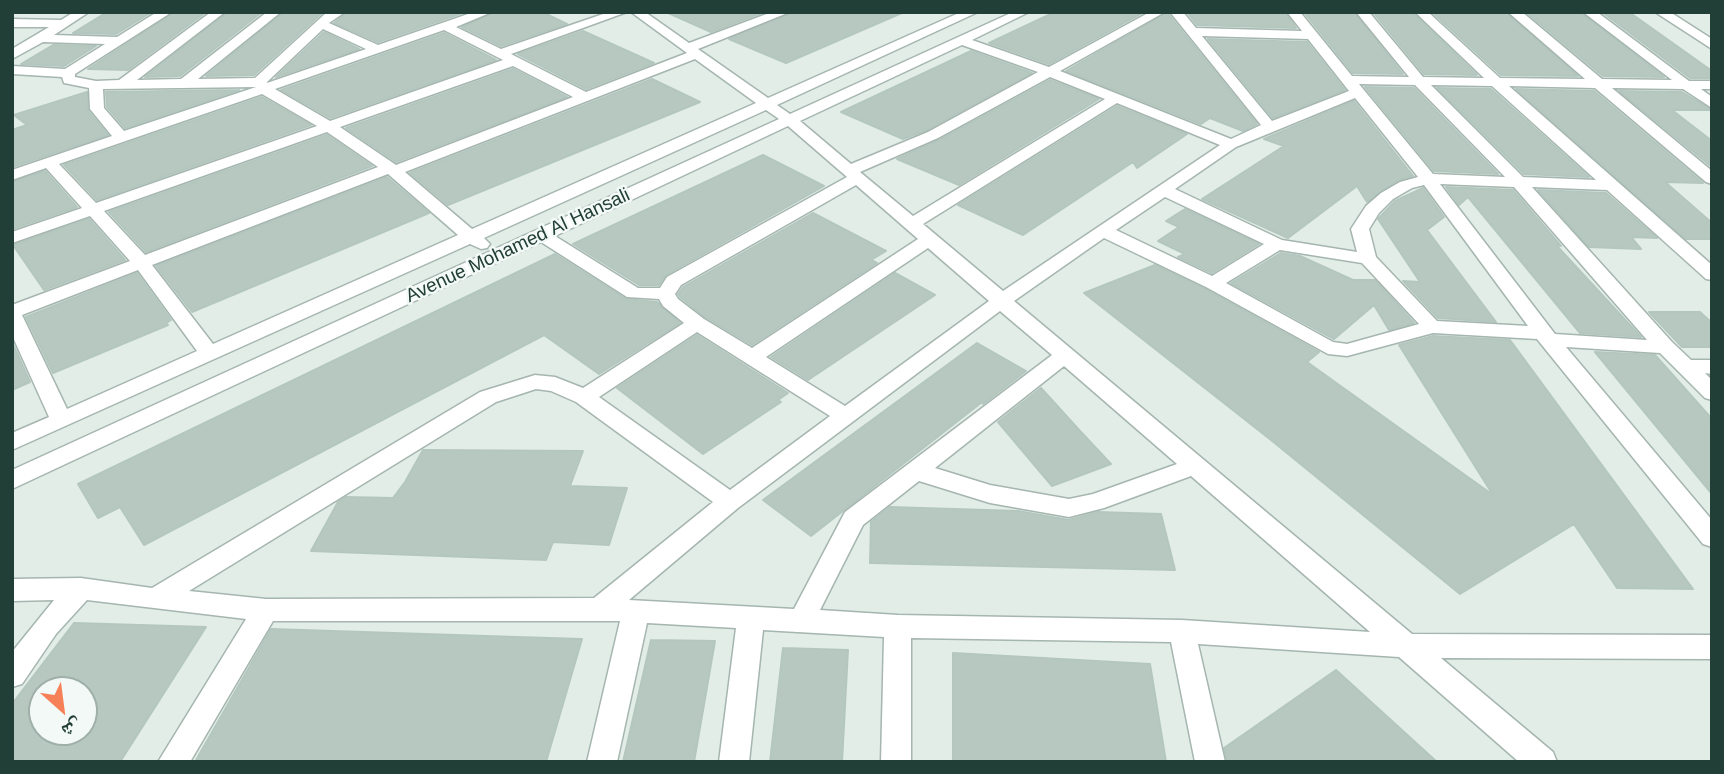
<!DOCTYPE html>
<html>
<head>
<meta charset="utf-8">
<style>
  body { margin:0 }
  #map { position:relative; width:1724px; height:774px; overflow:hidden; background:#e2ede8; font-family:Arial,"Noto Naskh Arabic",sans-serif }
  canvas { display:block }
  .frame { position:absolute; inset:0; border:14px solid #223f37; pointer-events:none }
  .north { position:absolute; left:28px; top:676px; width:70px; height:70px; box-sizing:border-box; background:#f3f9f6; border:2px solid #9fafaa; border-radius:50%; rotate:152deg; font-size:19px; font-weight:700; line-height:28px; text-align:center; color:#223f37 }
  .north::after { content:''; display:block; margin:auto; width:24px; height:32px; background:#f68158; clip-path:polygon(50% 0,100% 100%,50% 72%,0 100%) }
</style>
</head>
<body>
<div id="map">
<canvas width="1724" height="774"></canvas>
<div class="frame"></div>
<div class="north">ش</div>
</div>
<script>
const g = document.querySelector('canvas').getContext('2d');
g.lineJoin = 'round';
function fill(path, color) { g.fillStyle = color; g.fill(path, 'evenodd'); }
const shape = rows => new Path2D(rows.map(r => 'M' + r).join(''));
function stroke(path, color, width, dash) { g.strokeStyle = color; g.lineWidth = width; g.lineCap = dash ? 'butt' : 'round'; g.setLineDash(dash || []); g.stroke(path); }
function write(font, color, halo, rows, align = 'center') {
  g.font = font + ' Arial,sans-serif'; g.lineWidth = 5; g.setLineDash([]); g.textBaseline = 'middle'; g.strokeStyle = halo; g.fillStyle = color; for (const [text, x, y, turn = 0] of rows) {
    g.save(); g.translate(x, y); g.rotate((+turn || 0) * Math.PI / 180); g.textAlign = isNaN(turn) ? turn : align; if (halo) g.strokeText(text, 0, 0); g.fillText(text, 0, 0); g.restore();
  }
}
const building = shape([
  [107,12,152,12,116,34,73,33,107,12],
  [175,12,206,12,128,70,88,69,175,12],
  [228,12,262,12,180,76,145,77,228,12],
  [284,12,323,12,254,75,206,76,284,12],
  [348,12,465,12,378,42,334,23,348,12],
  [494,12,542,12,567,24,501,46,462,27,494,12],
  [666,12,764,12,711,32,666,12],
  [792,12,904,12,786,63,729,39,792,12],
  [1055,12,1144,12,1049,64,989,43,1055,12],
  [1168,12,1168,14,1257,124,1243,131,1210,118,1201,124,1066,71,1168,12],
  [1187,12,1285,12,1296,28,1197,25,1187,12],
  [1304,12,1354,12,1403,74,1353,73,1304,12],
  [1373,12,1412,12,1477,75,1424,74,1373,12],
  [1432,12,1505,12,1578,76,1501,75,1432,12],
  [1526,12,1580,12,1664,77,1603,76,1526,12],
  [1602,12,1629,12,1712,71,1712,78,1690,78,1602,12],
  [583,31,654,63,586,89,518,54,583,31],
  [324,32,359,49,276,77,324,32],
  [444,33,496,60,330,118,281,90,444,33],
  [1208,39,1307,42,1345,90,1273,118,1208,39],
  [53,45,96,46,64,66,21,64,53,45],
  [971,51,1032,73,927,130,903,139,841,112,971,51],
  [513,69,567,97,396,162,346,128,513,69],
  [652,79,700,102,448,205,410,173,652,79],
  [1050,80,1099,99,959,185,897,159,939,140,1050,80],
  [1365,87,1414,88,1498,174,1434,171,1365,87],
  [1437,88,1491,89,1589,177,1524,174,1437,88],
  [1516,89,1594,91,1703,183,1665,182,1712,223,1712,239,1686,239,1516,89],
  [239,90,125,128,107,107,106,92,239,90],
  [1619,91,1682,92,1712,110,1672,110,1712,141,1712,167,1619,91],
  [87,92,88,111,108,135,12,167,12,130,27,125,14,115,87,92],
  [262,97,311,125,97,200,64,165,262,97],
  [1354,101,1413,176,1399,180,1367,202,1357,186,1288,238,1202,199,1284,146,1264,139,1354,101],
  [1117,106,1187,134,1137,168,1133,162,1023,235,958,205,1117,106],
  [327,135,372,166,146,252,109,212,327,135],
  [763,155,824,186,666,275,659,285,639,285,573,244,763,155],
  [45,171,77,207,12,229,12,182,45,171],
  [387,177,429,213,192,312,156,266,387,177],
  [1446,187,1513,190,1561,246,1556,245,1641,337,1580,333,1468,197,1459,205,1446,187],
  [1423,188,1444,217,1427,230,1496,322,1438,318,1403,281,1420,282,1378,219,1395,201,1423,188],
  [1538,190,1606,193,1657,238,1631,237,1641,249,1589,247,1538,190],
  [1185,209,1259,244,1212,273,1178,257,1185,254,1158,241,1179,227,1166,221,1185,209],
  [813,213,886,251,871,260,877,263,752,345,705,317,680,297,678,294,683,287,813,213],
  [89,219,125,260,44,290,13,245,89,219],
  [1281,253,1300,256,1353,280,1375,280,1414,323,1389,330,1374,305,1334,339,1231,283,1281,253],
  [555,254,626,299,657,302,680,323,599,374,544,335,144,545,120,507,98,518,78,484,555,254],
  [1155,265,1205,289,1319,352,1307,362,1493,495,1399,345,1433,336,1510,340,1693,589,1617,588,1574,524,1460,594,1271,440,1084,293,1155,265],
  [137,273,171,320,166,323,168,325,53,373,26,317,137,273],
  [895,273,935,295,808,380,771,357,895,273],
  [1649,312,1700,312,1712,323,1712,347,1682,347,1649,312],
  [697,335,788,393,778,400,781,402,703,454,617,388,697,335],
  [12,342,30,382,12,390,12,342],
  [977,343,1026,371,983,404,982,402,811,536,763,500,977,343],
  [1595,352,1655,355,1712,419,1712,494,1595,352],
  [1041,388,1081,432,1111,464,1052,486,998,422,1041,388],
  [423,450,583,451,570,486,627,488,609,545,553,542,546,560,311,551,338,502,346,497,393,498,405,482,423,450],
  [890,507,1018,511,1069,520,1098,512,1161,514,1175,570,870,563,871,522,890,507],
  [74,623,206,627,120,762,12,762,12,704,74,623],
  [42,690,84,690,84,732,42,732,42,690],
  [271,629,517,637,582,639,546,762,195,762,271,629],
  [651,640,715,641,694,762,623,762,651,640],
  [783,648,848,650,842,762,770,762,783,648],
  [953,653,1150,664,1166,762,953,762,953,653],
  [1336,670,1437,762,1227,762,1224,748,1336,670]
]);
const street = shape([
  [74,12,89,12,54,35,117,37,157,12,172,12,75,74,75,77,96,81,119,80,211,12,225,12,137,80,181,79,267,12,281,12,198,79,255,78,327,12,345,12,329,23,378,45,474,12,492,12,456,27,501,49,609,12,627,12,511,54,586,92,687,53,631,12,645,12,689,43,772,12,790,12,698,49,768,98,961,12,978,12,777,105,790,114,1013,12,1029,12,972,40,1049,67,1150,12,1165,12,1060,71,1231,139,1261,125,1170,12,1183,12,1196,28,1302,31,1287,12,1300,12,1352,76,1409,77,1356,12,1369,12,1423,77,1484,78,1415,12,1428,12,1500,78,1585,79,1508,12,1522,12,1602,79,1672,80,1583,12,1597,12,1689,81,1712,81,1712,89,1701,89,1712,97,1712,108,1683,89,1612,88,1712,171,1712,184,1706,182,1595,88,1509,86,1712,265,1712,280,1706,279,1607,190,1532,187,1672,342,1691,360,1712,360,1712,374,1705,373,1712,380,1712,400,1705,398,1660,353,1566,347,1712,520,1712,547,1703,544,1537,339,1433,333,1347,356,1328,354,1206,287,1104,238,1014,301,1412,634,1712,635,1712,659,1441,658,1553,752,1557,762,1519,762,1399,657,1198,644,1225,762,1195,762,1171,642,911,638,911,762,881,762,884,637,763,630,749,762,719,762,736,628,647,623,617,762,587,762,620,621,273,621,190,762,158,762,246,619,87,600,56,634,22,684,12,687,12,652,54,600,12,601,12,579,81,578,152,588,480,392,535,375,555,377,583,388,684,323,663,306,659,299,627,297,541,242,12,489,12,470,779,119,766,110,484,238,490,244,487,248,481,249,470,244,12,450,12,433,49,417,12,335,12,305,130,261,90,216,12,243,12,232,82,208,46,168,12,180,12,170,112,136,90,109,89,88,64,83,62,77,12,74,12,66,65,69,105,44,43,42,12,59,12,49,49,27,12,27,12,19,61,20,74,12],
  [323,29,366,49,267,83,267,82,323,29],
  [444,30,503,60,330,121,275,89,444,30],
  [1202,36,1308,39,1349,91,1272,121,1202,36],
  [962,45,1038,72,928,132,851,164,800,121,962,45],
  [695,59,756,103,472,229,405,172,695,59],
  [513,66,573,97,396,165,340,127,513,66],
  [1050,77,1105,99,913,216,860,172,938,138,1050,77],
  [1359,84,1415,85,1505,177,1433,174,1359,84],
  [1431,85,1492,86,1596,180,1523,177,1431,85],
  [256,87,124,131,104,108,103,89,256,87],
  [262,94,317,126,96,203,59,164,262,94],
  [1355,98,1418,177,1400,182,1381,193,1366,206,1351,229,1357,252,1282,240,1175,189,1236,147,1355,98],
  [1117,103,1220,145,1003,291,923,224,1117,103],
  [788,126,847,177,667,277,660,288,638,288,555,236,788,126],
  [327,132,378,167,145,255,104,211,327,132],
  [388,174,458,235,213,344,152,265,388,174],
  [1440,184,1514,187,1647,340,1555,334,1440,184],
  [856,185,918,239,752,348,704,319,678,299,675,294,681,285,856,185],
  [1424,185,1528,326,1437,321,1376,257,1369,229,1379,213,1393,199,1412,188,1424,185],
  [1165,197,1264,244,1212,276,1116,230,1165,197],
  [928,248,989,301,845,406,766,357,928,248],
  [1280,250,1362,263,1419,324,1347,344,1333,342,1226,283,1280,250],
  [138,270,197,351,67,409,22,315,138,270],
  [1000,311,1052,355,845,512,794,609,629,600,738,508,1000,311],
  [697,332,830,416,730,490,599,397,697,332],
  [1064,366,1177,464,1093,494,1069,499,990,485,935,468,1064,366],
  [536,389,551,391,576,402,713,502,594,598,266,599,189,591,496,402,536,389],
  [1191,476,1370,632,1182,620,898,615,820,610,863,525,919,481,990,503,1069,517,1104,508,1191,476],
  [1655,12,1670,12,1712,39,1712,49,1655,12]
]);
const streetNames = [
  ["Avenue Mohamed Al Hansali",518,246,-25]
];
fill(building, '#b7c8c1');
stroke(building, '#b4c7bf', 2);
stroke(street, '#a5b5af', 3);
fill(street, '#fff');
write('19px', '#223f37', '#f3f9f6', streetNames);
</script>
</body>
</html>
